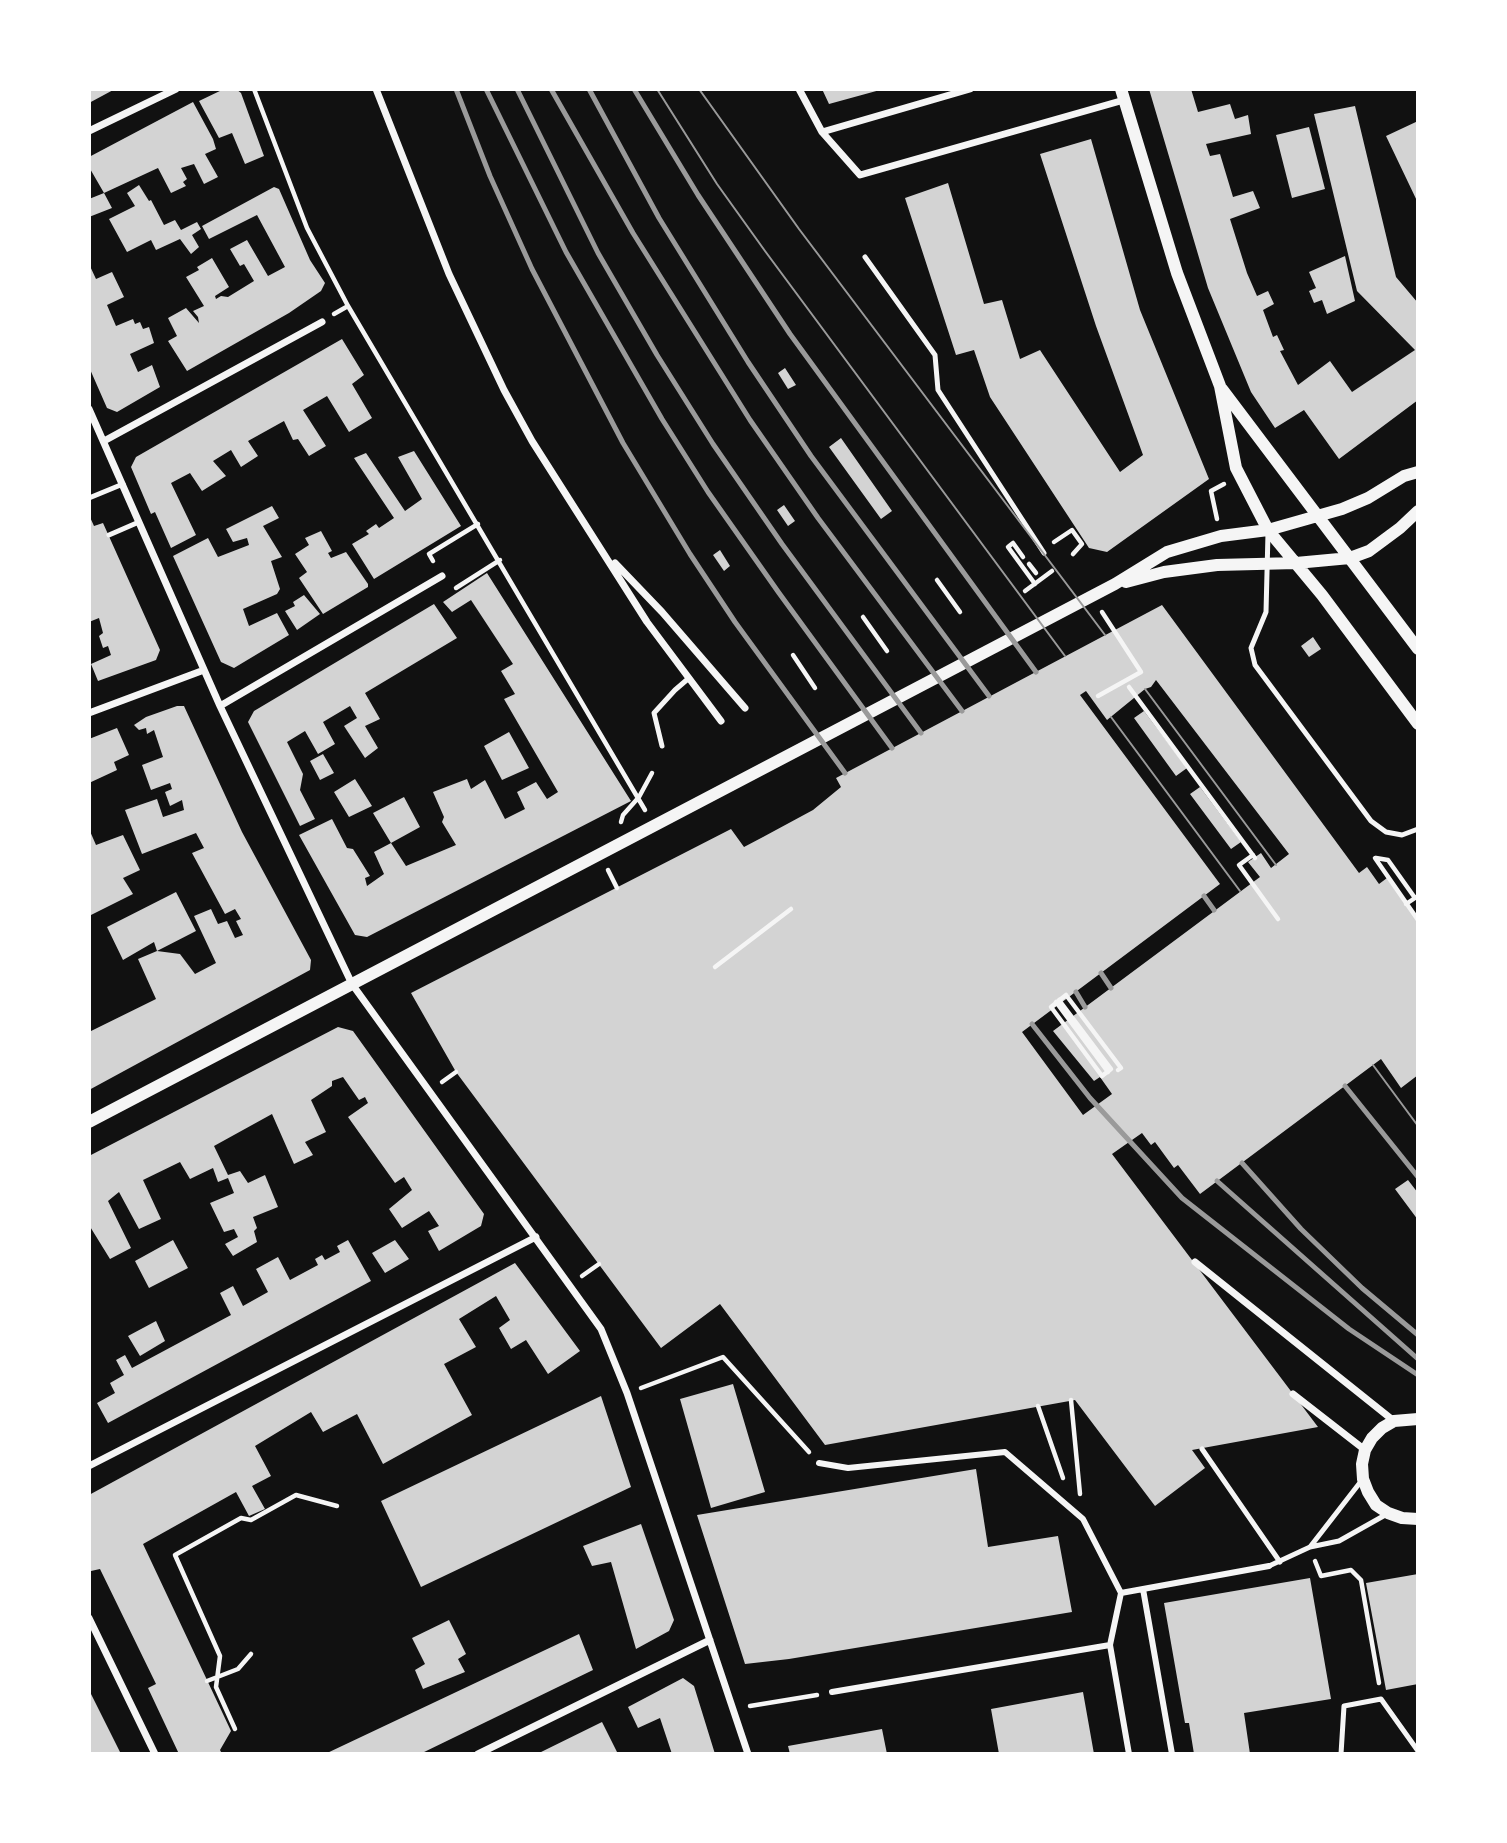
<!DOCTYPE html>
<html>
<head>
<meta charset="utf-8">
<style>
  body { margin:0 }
  #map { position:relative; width:1507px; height:1843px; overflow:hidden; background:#111; font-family:"DM Sans",sans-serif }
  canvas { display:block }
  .frame { position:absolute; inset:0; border:91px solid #fff; pointer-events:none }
</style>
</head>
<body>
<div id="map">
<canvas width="1507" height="1843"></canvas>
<div class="frame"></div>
</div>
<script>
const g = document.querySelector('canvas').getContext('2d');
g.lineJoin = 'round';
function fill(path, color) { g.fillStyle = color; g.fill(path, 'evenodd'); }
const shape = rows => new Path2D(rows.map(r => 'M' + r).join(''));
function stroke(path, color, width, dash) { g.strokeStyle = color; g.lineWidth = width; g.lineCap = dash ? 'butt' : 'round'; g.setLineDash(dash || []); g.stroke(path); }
const building = shape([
  [89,89,115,89,89,103],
  [224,89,236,89,241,93,264,156,245,164,232,133,219,138,199,101],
  [822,89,880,89,880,90,829,104],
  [1149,89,1191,89,1198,112,1230,104,1235,119,1248,115,1251,134,1206,144,1210,156,1220,154,1233,197,1253,191,1260,208,1230,219,1247,273,1257,296,1268,291,1274,304,1263,310,1273,337,1277,335,1284,350,1280,351,1298,385,1330,361,1352,392,1415,350,1357,291,1314,114,1355,106,1396,277,1418,303,1418,400,1339,459,1304,410,1275,428,1251,392,1208,288],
  [193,102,213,139,216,149,205,154,218,177,204,184,194,164,181,168,187,179,183,182,186,186,171,193,158,168,104,193,89,167,89,157],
  [1418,121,1418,203,1386,136],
  [1309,127,1325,189,1292,198,1276,135],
  [1091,139,1140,310,1209,479,1107,552,1089,548,990,397,974,350,956,355,905,198,948,183,984,304,1002,300,1020,359,1040,350,1120,472,1143,455,1096,326,1040,154],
  [139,185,149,201,151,200,164,225,175,220,181,230,197,222,201,229,192,235,199,247,191,254,180,239,156,250,151,240,127,252,109,219,135,206,127,193],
  [274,187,279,189,310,260,325,283,321,291,289,313,187,371,168,341,177,336,168,318,186,308,199,323,198,317,193,311,204,306,186,277,199,270,197,267,212,258,229,287,215,296,216,299,221,296,228,297,254,281,244,264,240,266,230,249,247,240,268,276,285,267,257,215,209,239,202,226],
  [104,193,112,208,89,217,89,199],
  [1345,256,1355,301,1327,314,1322,300,1314,303,1309,291,1316,288,1309,272],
  [89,264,96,279,112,272,124,297,107,305,116,326,133,319,135,324,140,322,143,329,149,327,154,343,130,354,138,372,152,365,160,387,117,412,107,408,89,367],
  [342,339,364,375,352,384,372,418,349,432,327,396,303,410,326,446,309,456,298,439,293,440,284,421,248,441,258,456,241,467,231,450,213,461,226,476,202,491,190,473,171,483,196,535,171,548,155,512,151,514,131,467,136,457],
  [785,368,796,385,788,389,778,373],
  [841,438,892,511,881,519,829,447],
  [414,451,461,526,374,579,352,544,369,534,366,531,376,524,379,528,394,518,354,458,366,453,405,511,422,499,398,457],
  [784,505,795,521,788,526,777,510],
  [272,506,279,518,263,526,282,557,271,561,280,589,277,594,243,609,249,626,277,613,289,635,234,668,221,662,173,556,208,538,218,557,249,545,247,538,233,542,226,529],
  [89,515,94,526,103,523,160,650,156,660,98,681,91,664,111,655,108,646,103,648,99,636,103,633,99,618,89,622],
  [321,531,332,551,328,553,331,558,346,552,368,584,368,587,323,614,299,578,307,572,295,554,309,545,305,538],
  [720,550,730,566,724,571,713,555],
  [487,573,631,801,367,937,355,935,299,835,332,819,347,848,353,849,370,876,365,878,367,886,384,874,374,852,391,843,406,866,456,845,442,822,444,817,433,792,467,779,471,789,485,780,505,819,525,809,517,792,536,782,547,799,558,792,504,699,515,694,501,671,513,664,471,600,452,612,443,602],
  [304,595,320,614,297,630,285,611,295,606,293,602],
  [434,604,457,638,365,693,380,719,365,726,378,748,365,758,344,726,357,718,350,706,323,722,335,744,318,754,305,731,287,742,303,774,300,790,315,819,300,826,248,722,254,711],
  [1162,605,1359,873,1367,867,1379,884,1387,878,1418,920,1418,1075,1401,1088,1381,1059,1200,1194,1178,1165,1174,1168,1155,1142,1151,1145,1142,1133,1112,1154,1318,1427,1192,1450,1205,1468,1155,1506,1075,1400,825,1445,720,1304,661,1348,456,1072,411,993,731,829,744,847,763,837,813,810,841,787,836,778],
  [1156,680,1289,854,1271,868,1261,853,1248,862,1260,877,1053,1031,1094,1081,1100,1077,1112,1094,1083,1115,1022,1032,1220,884,1080,695,1086,691,1107,720,1145,689,1151,687],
  [1313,637,1321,649,1309,657,1301,646],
  [177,706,184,706,242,832,311,960,310,970,89,1090,89,1032,156,999,138,959,157,951,180,954,195,974,216,963,194,916,211,909,218,924,227,921,235,938,243,935,236,921,241,919,235,909,225,914,192,853,204,848,196,833,142,854,125,810,157,799,163,817,184,810,182,800,170,806,165,792,172,789,170,783,151,790,142,765,163,757,154,730,147,734,146,728,139,730,134,725,146,717],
  [1144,711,1187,768,1176,776,1134,718],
  [117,728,129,755,114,762,117,770,89,783,89,739],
  [509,732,529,768,502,780,484,746],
  [323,754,334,773,320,780,310,761],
  [355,779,372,806,349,817,334,792],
  [1200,787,1241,842,1231,849,1190,794],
  [404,797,420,827,391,843,373,813],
  [89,829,96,845,123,835,140,870,123,878,133,894,91,915],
  [176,892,196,931,157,951,154,942,123,960,107,927],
  [338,1027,353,1031,484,1214,481,1226,439,1251,428,1231,439,1226,429,1211,402,1228,389,1209,412,1190,404,1177,395,1183,348,1117,368,1103,365,1097,359,1100,343,1077,332,1081,332,1086,311,1100,326,1132,305,1142,313,1155,294,1164,272,1114,214,1146,228,1175,240,1171,248,1183,265,1175,278,1207,253,1217,257,1228,254,1231,257,1242,233,1256,225,1244,238,1237,234,1229,224,1232,210,1203,234,1193,228,1178,218,1182,213,1168,190,1179,180,1162,143,1180,161,1219,139,1229,119,1192,108,1201,131,1248,110,1259,89,1225,89,1156],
  [1408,1180,1418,1193,1418,1220,1395,1189],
  [173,1240,188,1268,149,1288,135,1261],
  [348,1240,371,1281,108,1423,97,1403,115,1393,110,1383,124,1375,116,1360,125,1355,132,1368,231,1315,220,1293,233,1286,243,1306,268,1292,256,1269,278,1257,290,1280,318,1265,315,1259,322,1255,325,1260,340,1252,337,1246],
  [395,1240,409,1259,385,1273,372,1253],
  [515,1263,580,1351,548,1374,526,1340,511,1349,499,1328,510,1320,496,1296,459,1319,476,1347,444,1364,472,1415,383,1464,357,1414,323,1432,311,1412,255,1446,271,1476,252,1486,265,1509,249,1516,236,1492,143,1544,231,1731,220,1750,222,1754,179,1754,148,1688,156,1684,100,1569,91,1571,89,1568,89,1495],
  [156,1321,165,1341,140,1356,128,1336],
  [733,1384,765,1492,711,1508,680,1399],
  [601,1396,631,1487,421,1587,381,1501],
  [976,1469,988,1547,1058,1536,1072,1612,789,1659,745,1664,697,1515],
  [641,1524,674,1620,669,1631,636,1649,611,1562,592,1566,583,1546],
  [1418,1574,1418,1684,1386,1690,1366,1583],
  [1310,1578,1331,1699,1244,1713,1250,1754,1194,1754,1189,1723,1185,1723,1164,1603],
  [449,1620,466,1654,458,1659,465,1672,423,1689,415,1670,425,1664,412,1638],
  [579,1634,593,1670,420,1754,325,1754],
  [683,1678,694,1686,715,1754,672,1754,660,1718,638,1728,628,1707],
  [89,1690,121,1754,89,1754],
  [1083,1692,1094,1754,999,1754,991,1709],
  [602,1722,618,1754,537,1754],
  [882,1729,887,1754,790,1754,788,1746]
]);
const path = shape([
  [254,89,307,228,348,306,645,810],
  [334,314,348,306],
  [1217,519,1211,491,1224,484],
  [1054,542,1072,530,1082,544,1073,554],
  [1023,557,1013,543,1008,547,1035,584],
  [433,561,429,554,478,524],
  [1029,564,1036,573],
  [937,580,960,612],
  [456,588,500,560],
  [1025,591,1052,571],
  [863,617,887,651],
  [793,655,815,688],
  [1129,687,1255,858],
  [1098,696,1141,672,1102,612],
  [621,822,623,815,639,797,652,773],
  [1253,855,1239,865,1278,919],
  [1375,858,1418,920],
  [1376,858,1388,860,1415,898],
  [608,870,617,888],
  [1406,904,1418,896],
  [715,967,791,909],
  [1059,1000,1111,1069,1102,1076,1051,1007,1066,995,1121,1068,1118,1070],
  [1056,1002,1108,1072],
  [442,1082,456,1072],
  [582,1276,599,1264],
  [641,1388,723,1357,809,1452],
  [1071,1400,1080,1494],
  [1038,1406,1063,1478],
  [1315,1561,1321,1576,1351,1570,1361,1580,1379,1683],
  [207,1681,238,1669,251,1654],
  [750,1706,817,1695],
  [235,1729,216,1687,220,1656,175,1555,241,1518,251,1520,296,1495,337,1506]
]);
const service = shape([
  [865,257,935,355,938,390,1044,553],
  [89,498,123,484],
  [1268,533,1266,612,1251,648,1255,665,1371,821,1386,832,1402,835,1418,829],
  [109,535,139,522],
  [662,746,654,713,675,690,689,678],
  [1202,1449,1280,1562],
  [1310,1547,1362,1480],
  [1269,1566,1310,1547,1339,1541,1387,1514],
  [1341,1754,1344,1706,1381,1699,1418,1751]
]);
const pedestrian = shape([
  [819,1463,848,1468,1005,1452,1083,1519,1121,1593,1110,1645],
  [1143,1589,1172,1754],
  [1121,1593,1269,1566],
  [832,1692,1110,1645,1129,1754]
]);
const minor = shape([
  [376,89,449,274,504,390,532,441,647,622,721,721],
  [799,89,822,132],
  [970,89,822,132,860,175,1124,100],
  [89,131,176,89],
  [89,409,220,706,352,984,601,1329,627,1393,748,1754],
  [104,441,322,322],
  [615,563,662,612,745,708],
  [220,706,442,576],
  [89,713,204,670],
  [1195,1262,1394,1421],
  [1293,1394,1365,1450],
  [89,1466,536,1237],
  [89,1618,155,1754],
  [478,1754,710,1640]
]);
const tertiary = shape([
  [1121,89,1177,273,1220,386,1236,468,1268,530,1322,595,1418,724],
  [1222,389,1418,649],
  [1126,582,1164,572,1217,565,1296,563,1350,558,1369,551,1400,528,1418,511],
  [89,1122,1115,584,1167,552,1221,536,1268,530,1342,509,1368,498,1404,476,1418,472],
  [1418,1419,1394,1421,1382,1428,1372,1438,1365,1450,1362,1464,1363,1479,1368,1492,1376,1505,1388,1513,1402,1518,1418,1519]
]);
const tram = shape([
  [657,89,717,184,765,251,1065,656],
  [699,89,799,229,1105,635],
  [1145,689,1276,865],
  [1111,717,1240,891],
  [1373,1065,1418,1126]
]);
const rail = shape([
  [456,89,490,176,532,269,623,443,690,554,735,622,845,773],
  [486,89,566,252,662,419,708,492,779,593,892,748],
  [517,89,598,253,657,355,713,444,782,544,921,733],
  [551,89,633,233,750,420,818,518,962,711],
  [589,89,659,218,748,362,811,456,989,696],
  [634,89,698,195,790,334,1036,672],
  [1204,896,1214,910],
  [1101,973,1111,988],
  [1076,992,1085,1007],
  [1032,1024,1090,1098,1182,1198,1349,1329,1418,1375],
  [1345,1086,1418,1177],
  [1242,1163,1301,1229,1362,1288,1418,1335],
  [1217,1181,1418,1359]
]);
fill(building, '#d3d3d3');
stroke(path, '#f5f5f5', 4.5);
stroke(service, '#f5f5f5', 5);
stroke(pedestrian, '#f5f5f5', 6);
stroke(minor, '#f5f5f5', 7);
stroke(tertiary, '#f5f5f5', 12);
stroke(tram, '#9a9a9a', 2);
stroke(rail, '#9a9a9a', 5);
</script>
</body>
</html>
